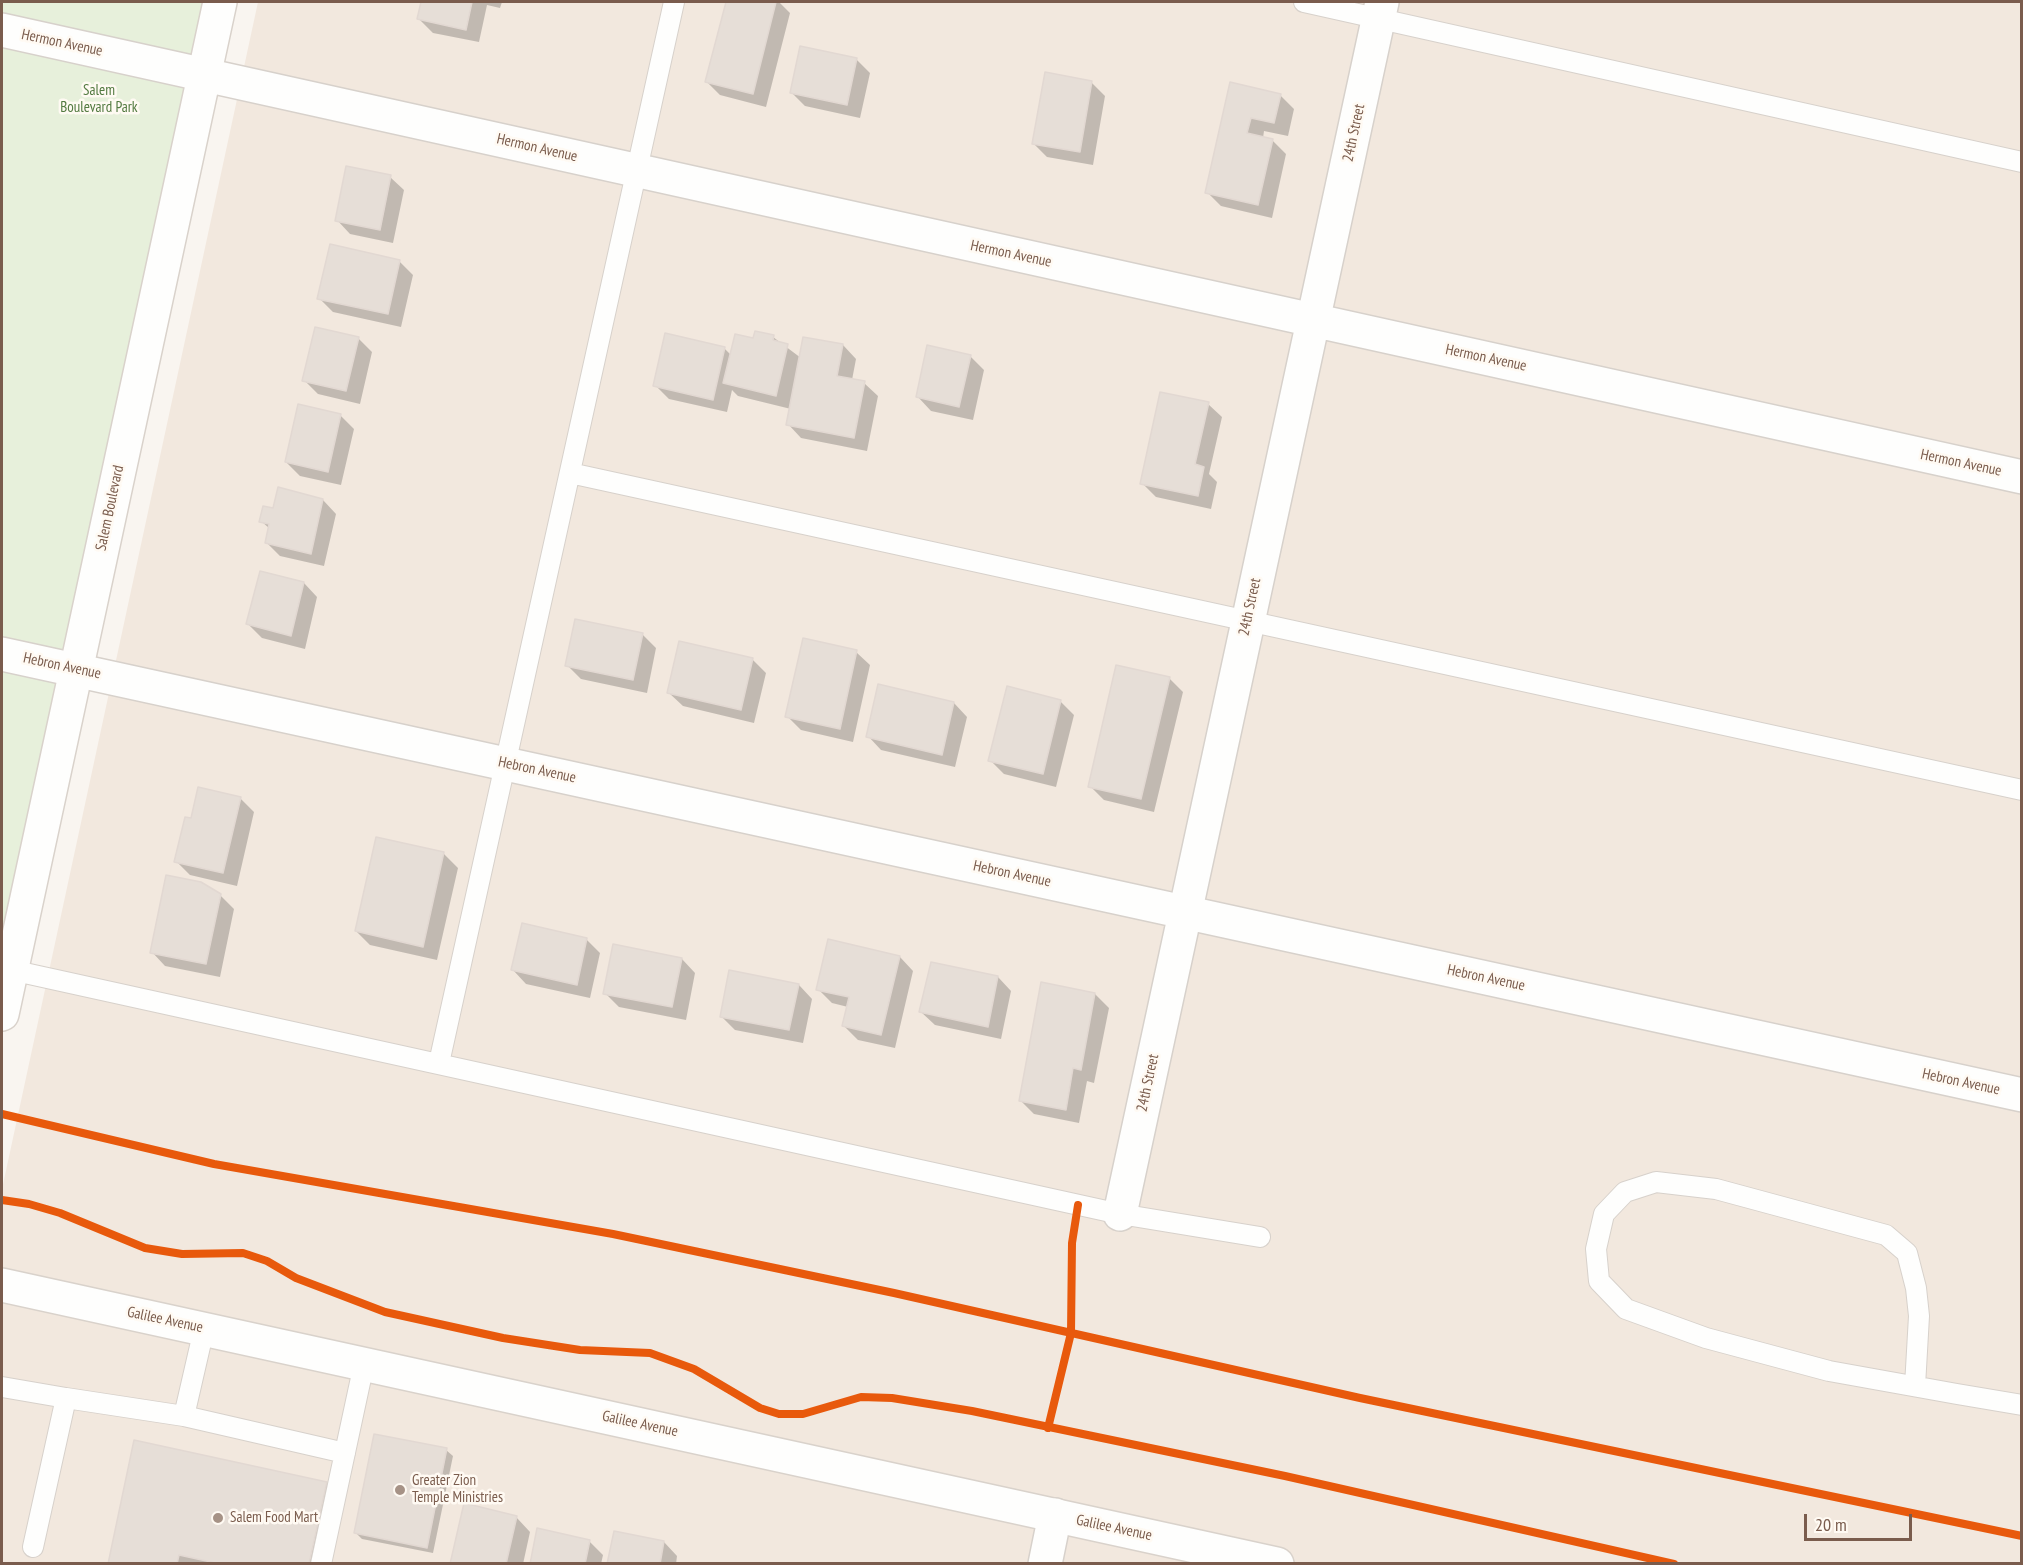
<!DOCTYPE html>
<html>
<head>
<meta charset="utf-8">
<style>
  body { margin:0 }
  #map { position:relative; width:2023px; height:1565px; overflow:hidden; background:#f9f5f0; font-family:"PT Sans Narrow",sans-serif }
  canvas { display:block }
  .frame { position:absolute; inset:0; border:3px solid #7a5c4d; pointer-events:none }
  .scale { position:absolute; left:1804px; top:1514px; width:108px; height:27px; box-sizing:border-box; border:3px solid #7a5c4d; border-top:0; padding-left:8px; font-size:18px; line-height:21px; white-space:nowrap; color:#7a5c4d; -webkit-text-stroke:4px #fffaf3; paint-order:stroke }
</style>
</head>
<body>
<div id="map">
<canvas width="2023" height="1565"></canvas>
<div class="frame"></div>
<div class="scale">20 m</div>
</div>
<script>
const g = document.querySelector('canvas').getContext('2d');
g.lineJoin = 'round';
function fill(path, color) { g.fillStyle = color; g.fill(path, 'evenodd'); }
const shape = rows => new Path2D(rows.map(r => 'M' + r).join(''));
function stroke(path, color, width, dash) { g.strokeStyle = color; g.lineWidth = width; g.lineCap = dash ? 'butt' : 'round'; g.setLineDash(dash || []); g.stroke(path); }
function write(font, color, halo, rows, align = 'center') {
  g.font = font + ' "PT Sans Narrow",sans-serif'; g.lineWidth = 5; g.setLineDash([]); g.textBaseline = 'middle'; g.strokeStyle = halo; g.fillStyle = color; for (const [text, x, y, turn = 0] of rows) {
    g.save(); g.translate(x, y); g.rotate((+turn || 0) * Math.PI / 180); g.textAlign = isNaN(turn) ? turn : align; if (halo) g.strokeText(text, 0, 0); g.fillText(text, 0, 0); g.restore();
  }
}
const residential = shape([
  [258,2,2021,2,2021,1563,2,1564,2,1189]
]);
const green = shape([
  [2,2,220,2,2,1010]
]);
const shadow = shape([
  [423,2,502,2,500,8,487,5,479,42,433,33,419,19],
  [727,2,779,2,790,13,766,107,720,95,706,81],
  [856,59,870,73,860,118,805,106,792,93],
  [1091,82,1105,96,1093,165,1047,157,1034,144],
  [1231,84,1280,95,1294,109,1288,136,1264,131,1263,138,1272,140,1286,154,1272,218,1221,206,1207,192],
  [390,177,404,190,393,243,350,234,337,220],
  [399,261,413,275,401,327,333,312,319,298],
  [773,337,801,358,843,345,856,359,852,380,864,383,878,396,867,451,801,438,788,424,791,409,738,396,732,390,727,412,669,399,655,385,724,348,731,355,754,340],
  [358,338,372,352,360,404,318,394,304,380],
  [970,356,984,370,973,420,931,411,918,397],
  [1208,404,1222,417,1209,474,1217,482,1211,509,1156,497,1142,483],
  [340,415,354,429,341,485,300,476,286,462],
  [323,500,336,514,324,566,280,556,266,542,270,529,261,521,274,509],
  [261,573,304,583,317,597,305,649,262,638,248,624],
  [576,621,643,635,656,648,647,693,581,679,567,665],
  [856,652,870,665,853,742,801,730,787,716],
  [752,659,766,673,754,723,683,706,669,693],
  [1169,678,1183,692,1154,812,1104,800,1090,786],
  [1060,701,1074,715,1056,787,1004,774,990,760],
  [954,703,967,717,955,767,881,750,868,736],
  [240,798,254,812,237,886,190,875,176,861,192,820],
  [377,839,444,854,458,868,437,960,370,945,356,931],
  [220,895,234,909,220,977,165,966,152,952],
  [586,939,600,953,590,998,526,984,513,970],
  [900,957,913,971,895,1048,858,1040,844,1026,848,1007,832,1003,818,989],
  [682,959,695,973,686,1020,619,1007,605,993],
  [998,977,1011,991,1001,1039,935,1025,921,1012],
  [799,985,812,999,803,1043,735,1030,721,1016],
  [1095,994,1109,1008,1094,1083,1087,1081,1079,1123,1034,1114,1020,1100],
  [446,1450,453,1456,433,1553,362,1539,355,1532],
  [326,1483,340,1497,325,1564,109,1564],
  [517,1518,530,1532,523,1564,451,1564],
  [589,1541,603,1555,601,1564,532,1564],
  [664,1542,677,1556,676,1564,609,1564]
]);
const building = shape([
  [421,2,472,2,466,30,417,19,421,2],
  [726,2,776,2,753,94,705,82,726,2],
  [800,46,857,58,847,105,790,93,800,46],
  [1045,72,1092,81,1080,152,1032,144,1045,72],
  [1230,82,1281,94,1274,123,1251,118,1247,133,1273,139,1258,205,1205,193,1230,82],
  [346,166,391,175,380,230,335,221,346,166],
  [330,244,400,260,388,314,317,299,330,244],
  [315,327,359,337,346,391,302,381,315,327],
  [755,331,774,335,773,340,788,344,776,396,723,383,735,334,753,338,755,331],
  [665,333,725,347,713,400,653,386,665,333],
  [803,337,843,344,837,376,865,381,854,438,786,425,803,337],
  [927,345,971,355,959,407,916,397,927,345],
  [1160,392,1209,402,1195,464,1204,467,1198,496,1140,484,1160,392],
  [298,404,341,414,328,472,285,462,298,404],
  [278,487,323,499,311,554,265,543,269,524,259,522,263,506,273,508,278,487],
  [260,571,304,582,291,636,246,624,260,571],
  [575,619,643,633,633,680,565,666,575,619],
  [803,638,857,650,840,729,785,717,803,638],
  [679,641,753,658,741,710,667,693,679,641],
  [1116,665,1170,677,1141,799,1088,787,1116,665],
  [878,684,954,702,942,755,866,737,878,684],
  [1007,686,1061,700,1043,774,988,761,1007,686],
  [198,787,241,797,223,873,174,862,185,817,191,818,198,787],
  [376,837,444,852,423,947,355,931,376,837],
  [166,875,201,882,221,894,206,964,150,953,166,875],
  [522,923,587,938,577,985,511,970,522,923],
  [828,939,900,956,881,1035,842,1026,849,997,816,990,828,939],
  [613,944,682,958,672,1007,603,994,613,944],
  [931,962,998,976,988,1027,919,1012,931,962],
  [729,970,799,984,789,1030,720,1017,729,970],
  [1041,982,1095,993,1081,1070,1073,1068,1066,1110,1019,1101,1041,982],
  [374,1434,447,1448,427,1548,354,1533,374,1434],
  [134,1440,327,1482,309,1564,220,1564,179,1555,177,1564,108,1564,134,1440],
  [464,1503,517,1516,506,1564,450,1564,464,1503],
  [537,1528,590,1540,585,1564,530,1564,537,1528],
  [614,1531,664,1541,660,1564,607,1564,614,1531]
]);
const lane = shape([
  [1304,2,2022,162],
  [570,473,2022,790],
  [11,970,1120,1214,1260,1237],
  [439,1063,674,2],
  [1915,1386,1919,1316,1916,1288,1907,1253,1886,1235,1716,1189,1656,1182,1625,1192,1604,1214,1596,1249,1599,1281,1626,1309,1706,1338,1829,1371,1957,1394,2022,1405],
  [2,1387,66,1398,33,1547],
  [66,1398,184,1416,345,1453],
  [184,1416,204,1329],
  [321,1564,364,1364]
]);
const street = shape([
  [2,30,2022,477],
  [2,654,2022,1095],
  [1120,1214,1382,2],
  [1045,1564,1055,1515]
]);
const secondary = shape([
  [2,1014,220,2],
  [2,1285,1277,1564]
]);
const cycleway = shape([
  [2,1114,214,1164,613,1234,894,1293,1360,1398,2022,1536],
  [2,1200,29,1204,60,1213,145,1248,182,1254,243,1253,267,1261,296,1278,385,1312,503,1338,580,1350,650,1353,694,1369,760,1408,779,1414,803,1414,861,1397,892,1398,972,1411,1285,1476,1674,1564],
  [1048,1428,1071,1333,1072,1243,1078,1205]
]);
const markers = [
  [400,1490,6,"#a69286"],
  [218,1518,6,"#a69286"]
];
const streetNames = [
  ["Hermon Avenue",62,43,12],
  ["24th Street",1354,133,-78],
  ["Hermon Avenue",537,148,13],
  ["Hermon Avenue",1011,254,12],
  ["Hermon Avenue",1486,358,12],
  ["Hermon Avenue",1961,463,12],
  ["Salem Boulevard",110,508,-78],
  ["24th Street",1250,607,-78],
  ["Hebron Avenue",62,666,12],
  ["Hebron Avenue",537,770,12],
  ["Hebron Avenue",1012,874,12],
  ["Hebron Avenue",1486,978,12],
  ["Hebron Avenue",1961,1082,12],
  ["24th Street",1148,1083,-78],
  ["Galilee Avenue",165,1320,12],
  ["Galilee Avenue",640,1424,12],
  ["Galilee Avenue",1114,1528,12]
];
const parkNames = [
  ["Salem",99,91],
  ["Boulevard Park",99,108]
];
const poiNames = [
  ["Greater Zion",412,1481],
  ["Temple Ministries",412,1498],
  ["Salem Food Mart",230,1518]
];
fill(residential, '#f2e8de');
fill(green, '#e7f0db');
fill(shadow, '#0003');
fill(building, '#e6ded7');
stroke(building, '#e2d8d2', 1.5);
stroke(lane, '#d7d1cb', 22);
stroke(street, '#d7d1cb', 36);
stroke(secondary, '#d9d2cb', 36);
stroke(lane, '#fefefd', 20);
stroke(street, '#fefefd', 33);
stroke(secondary, '#fefefd', 33);
stroke(cycleway, '#e8590c', 8);
for (const [x, y, r, color] of markers) { const dot = new Path2D(); dot.arc(x, y, r, 0, 2 * Math.PI); g.fillStyle = color; g.fill(dot); stroke(dot, '#fffaf3', 2); }
write('15px', '#7a5c4d', '#fffaf3', streetNames);
write('15px', '#537a41', '#fffaf3', parkNames);
write('15px', '#7a5c4d', '#fffaf3', poiNames, 'left');
</script>
</body>
</html>
